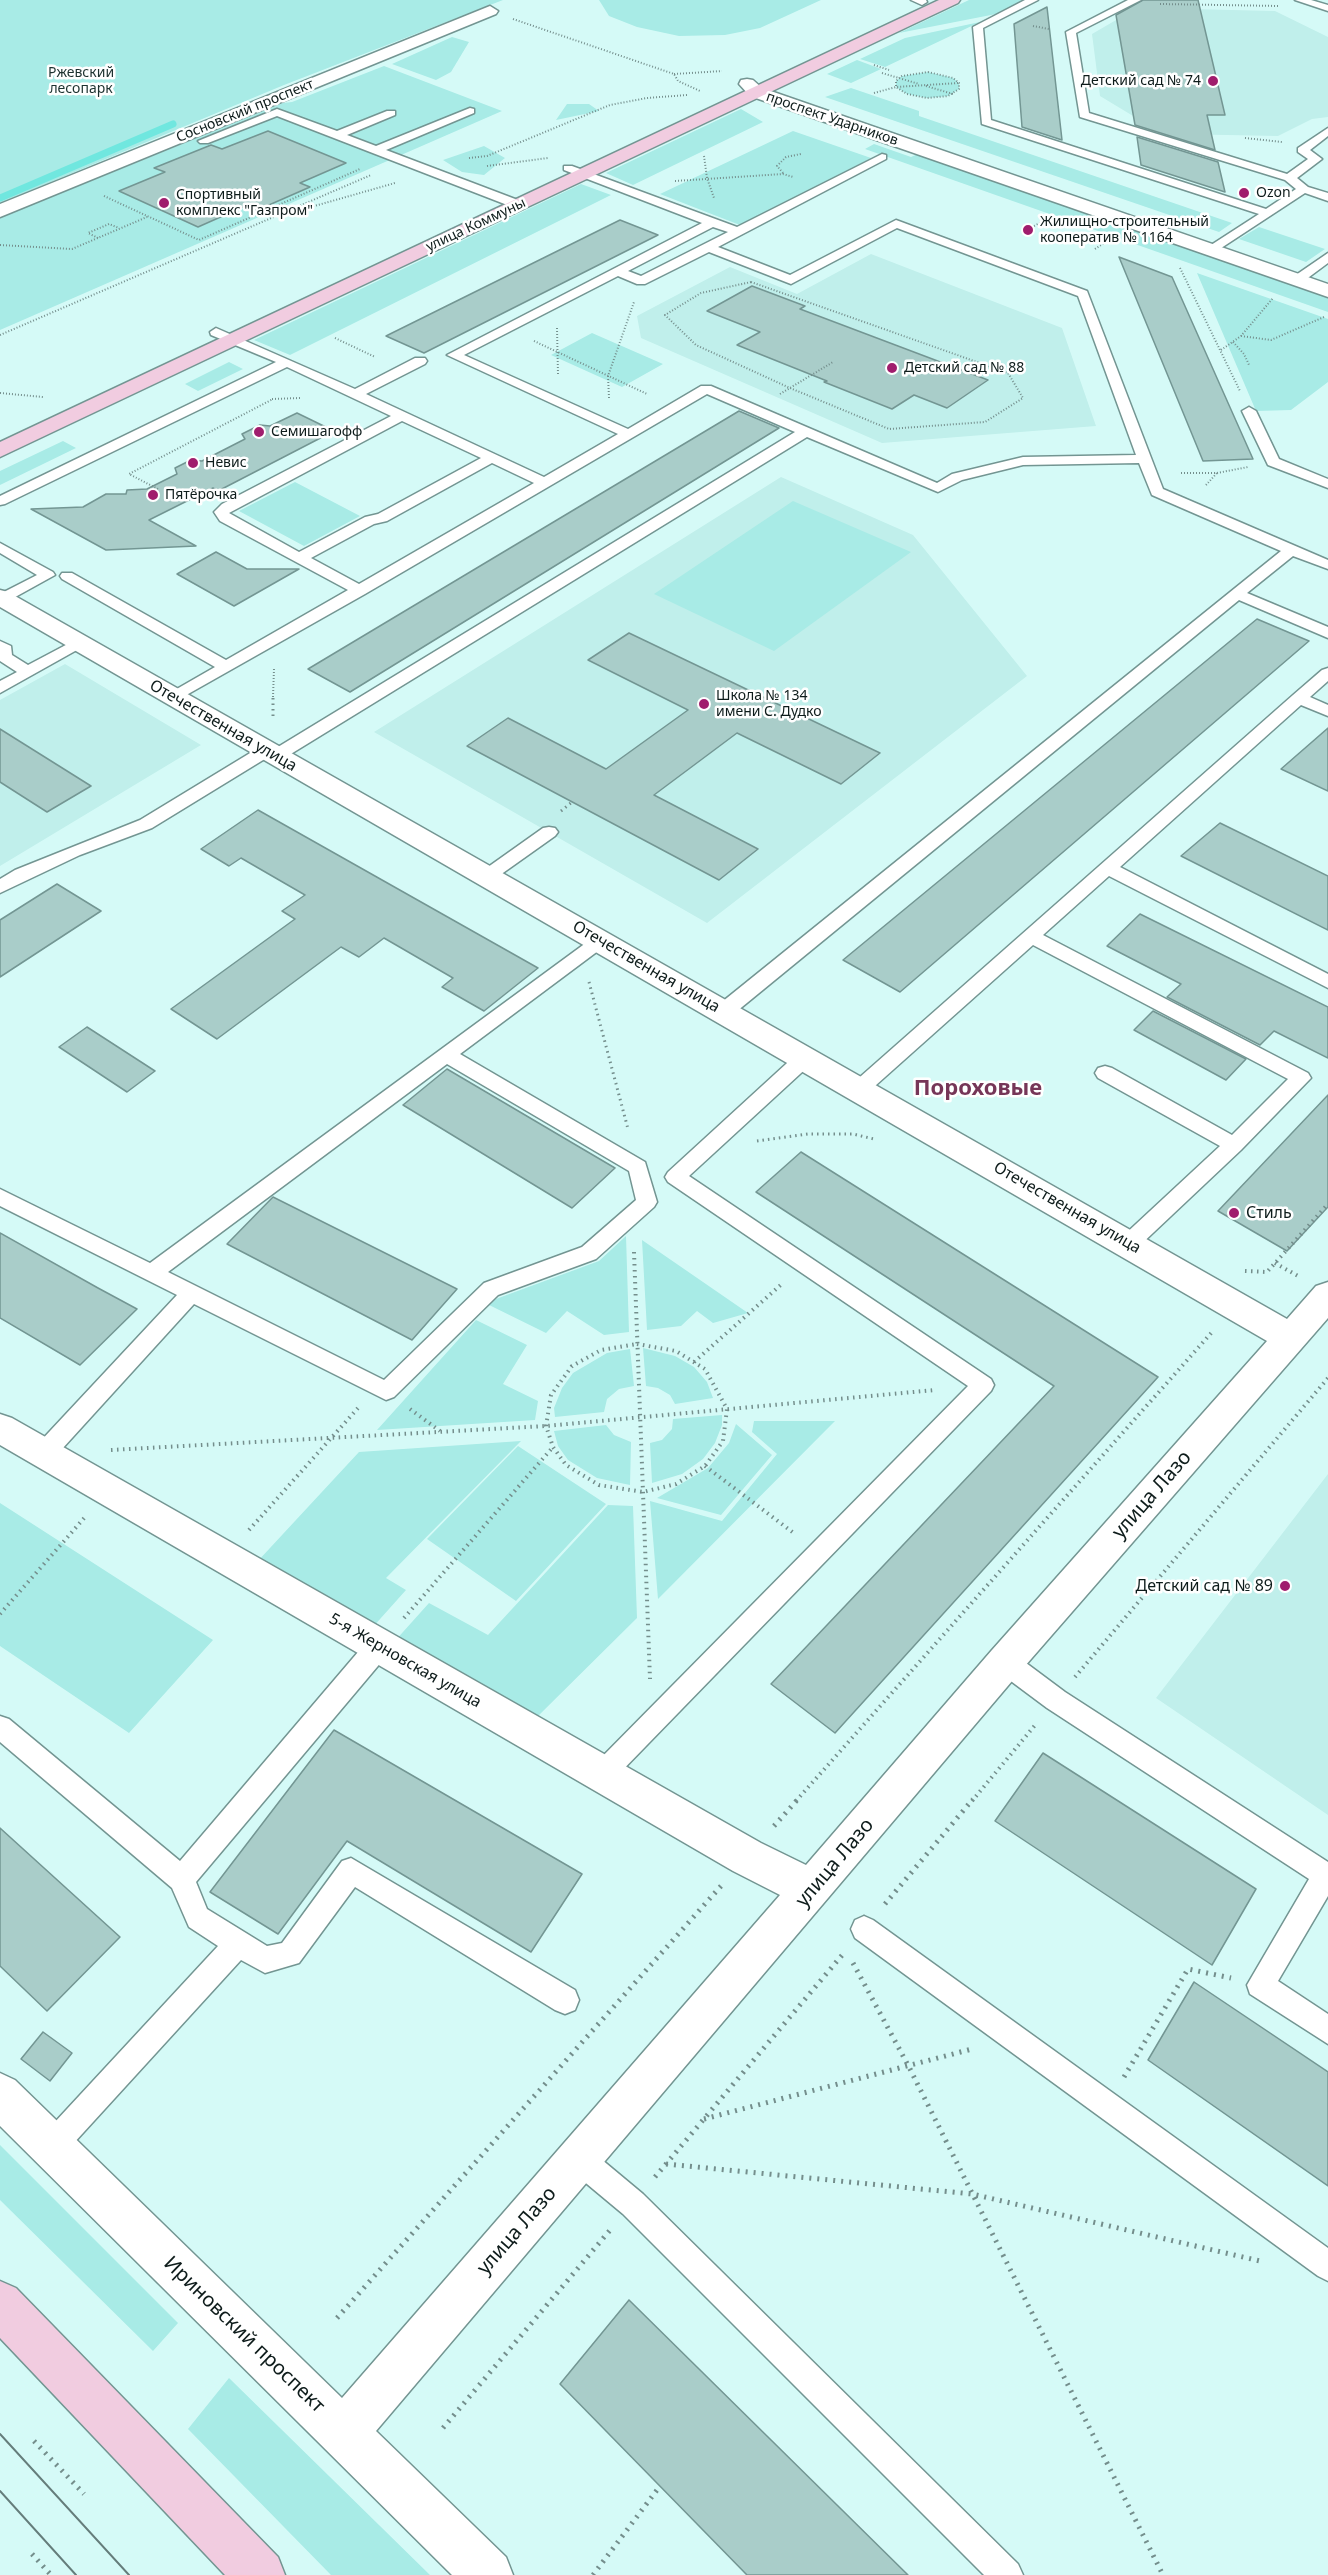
<!DOCTYPE html>
<html>
<head>
<meta charset="utf-8">
<style>
  body { margin:0 }
  canvas { display:block; background:#d5faf7 }
</style>
</head>
<body>
<canvas width="1328" height="2575"></canvas>
<script>
const g = document.querySelector('canvas').getContext('2d');
g.lineJoin = 'round';
function fill(path, color) { g.fillStyle = color; g.fill(path, 'evenodd'); }
const shape = rows => new Path2D(rows.map(r => 'M' + r).join(''));
function stroke(path, color, width, dash) { g.strokeStyle = color; g.lineWidth = width; g.lineCap = dash ? 'butt' : 'round'; g.setLineDash(dash || []); g.stroke(path); }
function write(font, color, halo, rows, align = 'center') {
  g.font = font + ' "Noto Sans",sans-serif'; g.lineWidth = 5; g.setLineDash([]); g.textBaseline = 'middle'; g.strokeStyle = halo; g.fillStyle = color; for (const [text, x, y, turn = 0] of rows) {
    g.save(); g.translate(x, y); g.rotate((+turn || 0) * Math.PI / 180); g.textAlign = isNaN(turn) ? turn : align; if (halo) g.strokeText(text, 0, 0); g.fillText(text, 0, 0); g.restore();
  }
}
const built = shape([
  [1146,8,1275,11,1328,37,1328,117,1312,119,1278,136,1175,134,1148,125,1100,96,1092,34,1135,9],
  [871,254,1062,328,1096,426,882,443,641,338,637,316,730,267,797,294],
  [781,477,913,535,1027,676,707,923,374,732],
  [65,664,201,745,0,866,0,700],
  [1328,1474,1328,1815,1156,1698]
]);
const green = shape([
  [0,0,503,0,284,85,0,203],
  [599,0,821,0,760,28,725,35,679,36,637,27,609,16],
  [969,0,1025,0,996,14,899,33],
  [980,22,885,67,860,59,905,38],
  [452,37,469,42,451,72,436,80,392,64],
  [857,60,881,69,851,83,827,74],
  [384,66,502,111,0,330,0,218,283,103,292,102],
  [928,72,953,78,959,83,959,89,948,96,927,98,907,94,896,87,896,81,902,76],
  [851,88,919,111,919,116,1232,223,1219,232,825,97],
  [567,104,589,104,599,111,556,120],
  [741,109,763,122,633,185,606,173],
  [793,131,871,158,745,227,660,194],
  [874,144,911,157,920,153,1328,295,1328,312,865,149],
  [484,146,505,158,484,175,462,172,443,160],
  [581,184,611,195,290,355,254,340],
  [1259,227,1325,249,1306,262,1239,239],
  [1197,273,1328,319,1328,382,1291,410,1256,411],
  [592,333,663,364,622,387,551,355],
  [229,362,243,369,198,391,185,384],
  [63,441,76,448,0,485,0,471],
  [295,482,360,516,304,546,239,511],
  [793,501,911,552,774,651,654,594],
  [626,1236,629,1332,604,1335,567,1311,546,1333,485,1303,599,1261],
  [642,1240,748,1313,713,1323,697,1311,681,1326,647,1330],
  [476,1320,527,1345,503,1384,538,1401,535,1420,377,1430],
  [643,1348,675,1356,694,1367,707,1382,713,1398,675,1404,670,1395,658,1388,646,1386],
  [630,1349,634,1386,619,1389,607,1399,604,1412,555,1417,554,1408,562,1388,573,1373,607,1353],
  [722,1415,722,1425,715,1443,703,1459,682,1474,652,1483,650,1443,662,1440,672,1429,673,1419],
  [754,1421,835,1421,658,1599,650,1501,722,1521,777,1454,752,1432],
  [736,1424,772,1455,721,1515,657,1498,708,1468,729,1443],
  [606,1425,614,1435,631,1442,630,1485,597,1478,568,1460,558,1446,554,1431],
  [521,1441,386,1578,406,1590,372,1628,257,1562,359,1452],
  [518,1446,606,1504,516,1601,427,1539],
  [0,1503,213,1640,129,1733,0,1646],
  [608,1505,633,1506,637,1618,534,1720,394,1642,429,1603,488,1635],
  [0,2145,178,2323,153,2351,0,2200],
  [229,2378,430,2575,331,2575,188,2429]
]);
const stream = shape([
  [0,198,173,124]
]);
const building = shape([
  [1143,0,1198,0,1225,115,1207,115,1215,150,1135,125,1116,15,1143,0],
  [1047,7,1062,140,1022,127,1014,24,1047,7],
  [268,131,346,163,300,183,310,187,253,212,243,207,198,227,119,191,165,172,154,168,211,145,222,149,268,131],
  [1137,137,1218,162,1225,192,1141,165,1137,137],
  [620,220,658,235,424,353,386,336,620,220],
  [1119,257,1172,277,1253,459,1203,461,1119,257],
  [752,286,805,306,800,309,988,380,947,408,914,395,892,409,824,382,827,381,737,345,760,332,707,311,752,286],
  [739,411,779,428,350,692,308,669,739,411],
  [297,413,334,431,218,491,213,488,149,520,196,546,106,550,31,509,83,507,106,494,126,494,127,490,147,489,177,474,175,468,191,460,202,461,245,439,242,434,260,425,270,426,297,413],
  [216,552,247,569,299,569,234,606,177,574,216,552],
  [1257,619,1309,641,900,992,843,960,1257,619],
  [629,633,880,753,841,784,737,733,654,795,758,849,719,880,467,746,508,718,606,769,688,710,588,660,629,633],
  [1328,728,1328,791,1281,769,1328,728],
  [0,729,91,786,47,812,0,782,0,729],
  [258,810,538,968,484,1011,442,987,453,978,384,938,359,957,341,947,217,1039,171,1009,295,919,282,911,305,895,241,858,229,866,201,849,258,810],
  [1220,823,1328,876,1328,930,1181,856,1220,823],
  [57,884,101,911,0,977,0,920,57,884],
  [1140,914,1328,1007,1328,1058,1274,1031,1260,1045,1167,997,1181,984,1107,946,1140,914],
  [1153,1011,1246,1059,1226,1080,1134,1030,1153,1011],
  [87,1027,155,1071,127,1092,59,1047,87,1027],
  [447,1069,581,1148,615,1168,572,1208,403,1105,447,1069],
  [1328,1095,1328,1207,1287,1251,1218,1211,1328,1095],
  [801,1152,1158,1377,835,1733,771,1684,1054,1386,756,1192,801,1152],
  [273,1197,457,1289,412,1340,227,1244,273,1197],
  [0,1233,98,1288,137,1309,80,1365,0,1318,0,1233],
  [334,1730,582,1874,531,1952,347,1841,278,1934,210,1892,334,1730],
  [1043,1753,1256,1889,1212,1965,995,1821,1043,1753],
  [0,1828,120,1937,47,2011,0,1966,0,1828],
  [1194,1982,1328,2072,1328,2186,1148,2060,1194,1982],
  [43,2032,72,2053,50,2081,21,2059,43,2032],
  [629,2300,908,2575,747,2575,560,2384,629,2300]
]);
const pathFar3 = shape([
  [1160,4,1279,6],
  [513,19,674,74,678,81,700,91],
  [1033,26,1049,29],
  [874,65,889,70],
  [928,72,953,78,959,83,959,89,948,96,927,98,907,94,896,87,896,81,902,76,928,72],
  [882,73,919,84],
  [674,74,722,71],
  [926,86,953,94],
  [874,93,896,87,958,83],
  [1245,138,1282,142],
  [704,156,707,178,714,198],
  [469,158,487,156,610,105,647,98,687,95],
  [487,166,548,158],
  [783,173,777,166,786,157,801,154],
  [675,181,783,174,793,177],
  [104,196,199,240,360,169],
  [290,213,395,183],
  [1034,226,1044,221],
  [98,238,88,233,109,224,119,228],
  [0,245,72,249,147,217],
  [1095,249,1107,241],
  [1180,268,1240,391],
  [751,282,1008,373,1023,398,985,422,889,429,790,388,696,345,665,315,701,293,751,282],
  [557,328,558,375],
  [0,335,371,175],
  [1241,336,1271,340,1324,317],
  [335,338,375,357],
  [534,341,647,394],
  [1233,342,1244,354,1249,365],
  [1221,350,1241,336,1273,298],
  [0,393,43,397],
  [780,394,833,362],
  [609,398,608,376,634,302],
  [272,399,300,398],
  [1181,473,1217,473,1248,467],
  [1206,485,1217,473],
  [158,489,129,474,273,399],
  [273,697,274,669]
]);
const pathFar2 = shape([
  [273,716,273,695],
  [561,811,572,802],
  [589,982,628,1129],
  [757,1141,808,1134,853,1134,874,1139]
]);
const pathFar1 = shape([
  [634,1252,650,1679],
  [1275,1263,1298,1276],
  [1245,1271,1267,1272,1328,1204],
  [637,1344,676,1351,705,1369,727,1409,723,1441,705,1466,676,1484,643,1492,599,1485,566,1465,553,1447,546,1426,551,1395,572,1366,601,1350,637,1344],
  [694,1362,783,1283],
  [410,1409,440,1431],
  [111,1450,546,1426,935,1390],
  [705,1466,795,1534],
  [249,1530,358,1408],
  [0,1614,86,1516],
  [404,1618,553,1447],
  [1075,1677,1328,1378],
  [796,1801,1213,1331],
  [972,1801,1036,1724]
]);
const path = shape([
  [774,1826,798,1799],
  [885,1904,973,1799],
  [853,1963,909,2067,1163,2575],
  [1124,2077,1188,1969,1231,1978],
  [704,2119,972,2049],
  [666,2164,972,2194,1260,2261],
  [655,2177,843,1954],
  [337,2318,721,1886],
  [443,2428,611,2229],
  [34,2441,84,2494],
  [32,2554,51,2575],
  [593,2575,660,2486]
]);
const service = shape([
  [911,0,926,0,927,2,922,5,911,0],
  [1025,0,1038,0,983,28,991,120,1266,209,1296,189,1285,180,1080,117,1066,32,1128,0,1141,0,1076,33,1089,113,1287,174,1308,159,1298,152,1298,148,1328,128,1328,136,1310,150,1322,159,1297,178,1308,187,1328,193,1328,201,1305,193,1212,254,1206,250,1208,247,1259,214,982,124,973,27,1025,0],
  [1295,0,1311,0,1328,5,1328,11,1295,0],
  [470,108,474,109,474,113,386,150,523,202,523,208,515,208,277,116,208,143,200,143,198,141,277,109,337,131,387,111,395,111,395,115,347,135,376,146,470,108],
  [882,154,886,155,886,159,718,247,790,275,896,220,1087,291,1163,489,1328,560,1328,569,1293,556,1247,593,1328,627,1328,638,1239,600,731,1016,724,1017,717,1016,715,1011,717,1006,1281,551,1152,495,1139,463,1023,465,962,480,938,492,807,437,281,760,275,761,268,757,152,828,80,855,0,893,0,879,15,870,140,820,260,747,266,746,273,750,795,432,707,394,365,594,174,702,166,697,168,694,215,667,62,579,60,576,62,573,72,573,226,660,348,590,220,521,214,512,222,504,391,416,287,367,5,504,0,505,0,496,276,362,211,335,210,332,216,328,355,389,415,358,425,358,427,361,425,364,366,394,544,477,618,434,447,355,702,223,564,170,564,166,572,166,737,227,882,154],
  [713,227,728,232,641,276,628,271,713,227],
  [897,228,1078,296,1136,455,1023,457,952,474,937,483,711,386,701,386,628,429,464,355,618,276,637,284,645,284,709,252,791,284,897,228],
  [402,421,481,458,378,514,365,517,299,552,229,513,402,421],
  [492,463,534,483,359,584,311,558,374,524,387,521,492,463],
  [1328,253,1328,263,1301,283,1293,283,1291,280,1293,277,1328,253],
  [1249,407,1256,411,1279,459,1328,479,1328,488,1268,465,1242,411,1249,407],
  [0,543,53,572,55,575,8,601,0,602,0,594,37,575,0,553,0,543],
  [79,638,84,640,87,643,84,646,0,693,0,681,17,672,0,661,0,641,11,646,12,655,28,665,79,638],
  [1328,668,1328,681,1310,697,1328,705,1328,716,1301,705,1120,867,1328,974,1328,988,1109,876,1043,935,1308,1073,1311,1078,1241,1150,1136,1249,1129,1251,1122,1249,1119,1243,1122,1237,1220,1146,1098,1078,1095,1073,1098,1068,1105,1066,1112,1068,1232,1135,1288,1079,1033,945,866,1094,859,1096,852,1094,849,1089,852,1084,1293,695,1322,670,1328,668],
  [549,827,555,828,558,832,555,836,493,880,481,880,478,876,481,872,543,828,549,827],
  [600,935,606,937,609,941,606,945,460,1054,645,1162,657,1202,654,1207,596,1259,498,1295,394,1397,386,1400,194,1304,52,1460,44,1462,36,1460,33,1453,36,1446,177,1295,0,1206,0,1189,150,1263,594,937,600,935],
  [447,1064,629,1171,636,1200,582,1247,484,1283,384,1380,168,1272,447,1064],
  [805,1051,812,1053,815,1058,812,1063,689,1176,991,1379,994,1385,991,1391,611,1782,602,1786,593,1782,589,1774,593,1766,968,1386,668,1182,665,1177,668,1172,798,1053,805,1051],
  [379,1635,388,1638,391,1646,388,1654,196,1882,207,1909,267,1946,282,1943,342,1861,351,1858,575,1990,579,2000,575,2010,565,2014,555,2010,355,1887,299,1963,265,1973,241,1960,62,2156,52,2160,42,2156,38,2146,42,2136,218,1946,189,1927,172,1888,0,1742,0,1716,9,1719,180,1861,370,1638,379,1635],
  [1005,1651,1014,1654,1065,1692,1328,1862,1328,1896,1278,1981,1328,2014,1328,2044,1250,1994,1247,1985,1309,1879,1047,1708,996,1670,993,1662,996,1654,1005,1651],
  [864,1916,873,1920,1328,2248,1328,2281,1318,2276,855,1938,851,1929,855,1920,864,1916],
  [579,2145,589,2149,643,2194,1018,2564,1023,2575,984,2575,623,2214,569,2169,565,2159,569,2149,579,2145]
]);
const minor = shape([
  [490,6,498,11,496,14,0,217,0,204,490,6],
  [0,590,8,592,1287,1319,1316,1286,1328,1282,1328,1318,1018,1674,376,2431,506,2557,513,2575,452,2575,0,2126,0,2073,15,2080,342,2398,780,1895,733,1871,0,1445,0,1414,12,1418,761,1843,806,1865,992,1650,1267,1341,0,607,0,590]
]);
const tertiary = shape([
  [747,79,753,80,762,88,1328,284,1328,297,750,96,739,84,741,80,747,79]
]);
const secondary = shape([
  [939,0,960,0,958,3,0,457,0,442,939,0],
  [0,2281,16,2288,278,2557,285,2575,225,2575,0,2338,0,2281]
]);
const tram = shape([
  [0,2434,129,2575],
  [0,2491,76,2575]
]);
const markers = [
  [1213,81,6,"#a01d6d"],
  [1244,193,6,"#a01d6d"],
  [164,203,6,"#a01d6d"],
  [1028,230,6,"#a01d6d"],
  [892,368,6,"#a01d6d"],
  [259,432,6,"#a01d6d"],
  [193,463,6,"#a01d6d"],
  [153,495,6,"#a01d6d"],
  [704,704,6,"#a01d6d"],
  [1234,1213,6,"#a01d6d"],
  [1285,1586,6,"#a01d6d"]
];
const farParknames = [
  ["Ржевский",81,73],
  ["лесопарк",81,89]
];
const farPoinames = [
  ["Детский сад № 74",1201,81,"right"],
  ["Ozon",1256,193],
  ["Cпортивный",176,195],
  ["комплекс \"Газпром\"",176,211],
  ["Жилищно-строительный",1040,222],
  ["кооператив № 1164",1040,238],
  ["Детский сад № 88",904,368],
  ["Семишагофф",271,432],
  ["Невис",205,463],
  ["Пятёрочка",165,495],
  ["Школа № 134",716,696],
  ["имени С. Дудко",716,712]
];
const farStreetnames = [
  ["Сосновский проспект",245,111,-22],
  ["проспект Ударников",832,119,19],
  ["улица Коммуны",476,225,-25]
];
const streetNames = [
  ["Отечественная улица",223,726,30],
  ["Отечественная улица",646,967,30],
  ["Отечественная улица",1067,1208,30],
  ["5-я Жерновская улица",405,1661,30]
];
const poiNames = [
  ["Стиль",1246,1213],
  ["Детский сад № 89",1273,1586,"right"]
];
const nearStreetnames = [
  ["улица Лазо",1152,1495,-49],
  ["улица Лазо",835,1863,-50],
  ["улица Лазо",517,2231,-49],
  ["Ириновский проспект",244,2335,44]
];
const districtNames = [
  ["Пороховые",978,1089]
];
fill(built, '#c0efeb');
fill(green, '#a8ebe6');
stroke(stream, '#70e7df', 7);
fill(building, '#a9cdc9');
stroke(building, '#739693', 1.5);
stroke(service, '#739592', 3);
stroke(minor, '#739592', 3);
stroke(tertiary, '#739592', 3);
stroke(secondary, '#739592', 3);
stroke(pathFar3, '#748e8c', 2, [1, 2]);
stroke(pathFar2, '#748e8c', 3, [1.5, 4]);
stroke(pathFar1, '#748e8c', 4, [1.5, 4.5]);
stroke(path, '#748e8c', 5, [2, 6]);
fill(service, '#fff');
fill(minor, '#fff');
fill(tertiary, '#fff');
fill(secondary, '#f1cce0');
stroke(tram, '#657d7b', 2);
for (const [x, y, r, color] of markers) { const dot = new Path2D(); dot.arc(x, y, r, 0, 2 * Math.PI); g.fillStyle = color; g.fill(dot); stroke(dot, '#fff', 2); }
write('14px', '#1d3230', '#fff', farParknames);
write('14px', '#0e1c1b', '#fff', farPoinames, 'left');
write('14px', '#0e1c1b', '#fff', farStreetnames);
write('16px', '#0e1c1b', '#fff', streetNames);
write('16px', '#0e1c1b', '#fff', poiNames, 'left');
write('20px', '#0e1c1b', '#fff', nearStreetnames);
write('bold 22px', '#763658', '#fff', districtNames);
</script>
</body>
</html>
